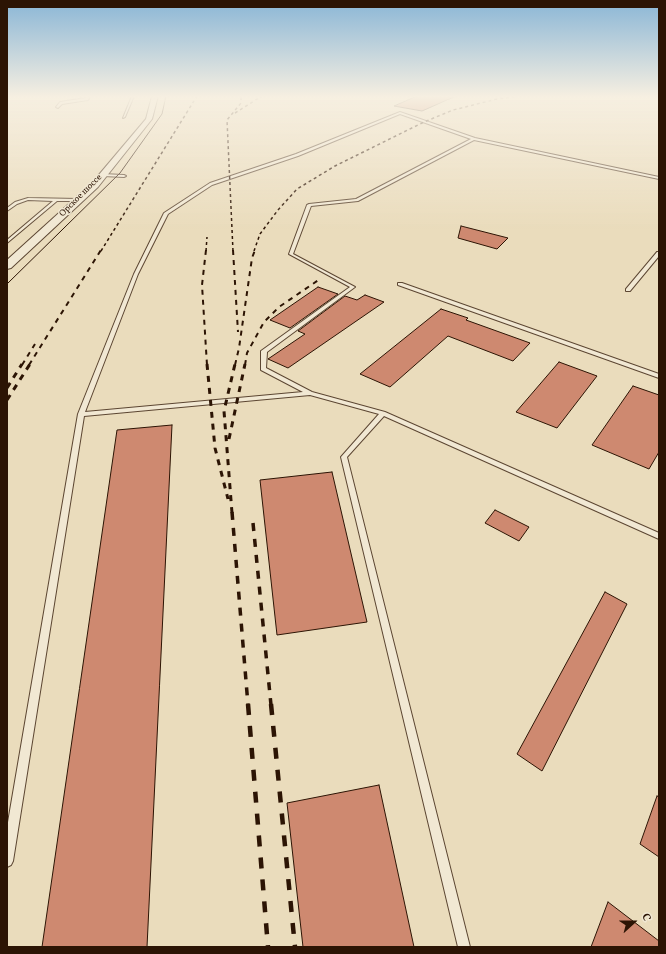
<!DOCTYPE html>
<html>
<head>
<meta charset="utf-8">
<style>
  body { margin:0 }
  #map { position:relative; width:666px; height:954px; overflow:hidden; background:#eadcbc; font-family:Vollkorn,serif }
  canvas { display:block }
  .frame { position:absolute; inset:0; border:8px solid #2c1404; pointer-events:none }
  .north { position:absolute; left:614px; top:902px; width:40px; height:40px; -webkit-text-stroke:3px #f1e8d3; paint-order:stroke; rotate:69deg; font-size:11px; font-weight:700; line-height:16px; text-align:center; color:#2c1404 }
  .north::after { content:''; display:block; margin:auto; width:14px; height:18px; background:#2c1404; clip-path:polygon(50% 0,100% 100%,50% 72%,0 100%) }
</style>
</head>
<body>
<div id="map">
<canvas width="666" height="954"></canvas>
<div class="frame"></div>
<div class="north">С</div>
</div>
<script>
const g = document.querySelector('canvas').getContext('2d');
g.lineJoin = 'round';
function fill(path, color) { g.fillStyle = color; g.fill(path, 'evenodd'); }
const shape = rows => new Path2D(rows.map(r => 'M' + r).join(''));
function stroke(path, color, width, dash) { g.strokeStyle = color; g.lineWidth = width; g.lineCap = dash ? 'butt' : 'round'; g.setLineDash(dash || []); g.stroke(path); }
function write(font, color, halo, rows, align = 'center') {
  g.font = font + ' Vollkorn,serif'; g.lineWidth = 3; g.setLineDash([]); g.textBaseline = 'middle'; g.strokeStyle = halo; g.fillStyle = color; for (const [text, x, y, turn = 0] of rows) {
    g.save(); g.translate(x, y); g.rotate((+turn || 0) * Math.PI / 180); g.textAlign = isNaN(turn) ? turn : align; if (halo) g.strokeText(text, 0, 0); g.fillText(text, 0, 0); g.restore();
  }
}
const building = shape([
  [417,96,456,96,422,111,394,106,417,96],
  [461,226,508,238,497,249,458,238,461,226],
  [318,287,338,294,290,328,270,320,318,287],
  [365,295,384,302,288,368,268,359,305,334,298,331,345,296,357,300,365,295],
  [441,309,468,318,466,320,530,343,513,361,448,336,390,387,360,374,441,309],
  [559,362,597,376,557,428,516,412,559,362],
  [633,386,659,395,659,452,649,469,592,445,633,386],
  [172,425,147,947,42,947,117,430,172,425],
  [332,472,367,622,277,635,260,480,332,472],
  [495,510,529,527,519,541,485,523,495,510],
  [605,592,627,604,542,771,517,754,605,592],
  [379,785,414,947,303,947,287,803,379,785],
  [657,796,659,797,659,857,640,844,657,796],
  [608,902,659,941,659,947,591,947,608,902]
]);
const service = shape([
  [87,96,90,96,88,100,62,104,58,108,56,107,60,102,86,98,87,96],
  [132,96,134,96,125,117,123,118,132,96],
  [400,112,475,138,659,177,659,179,474,140,358,201,311,206,293,254,355,287,267,352,266,368,312,392,385,412,659,533,659,539,384,416,347,457,470,947,458,947,341,457,379,414,310,395,84,416,13,861,11,865,7,867,7,828,78,414,134,274,164,213,210,183,296,154,400,112],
  [400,114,471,139,356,199,309,204,307,205,289,254,350,287,261,351,261,370,303,392,85,412,138,274,168,214,212,185,298,156,400,114],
  [102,174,124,175,126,176,124,177,103,176,102,174],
  [28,198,78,199,80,200,78,201,57,201,7,243,7,240,53,201,28,200,17,204,7,211,7,208,15,202,28,198],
  [657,252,659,252,659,256,630,291,626,291,626,289,657,252],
  [398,283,402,283,659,374,659,378,398,285,398,283]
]);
const tertiary = shape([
  [152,96,158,96,152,119,98,187,11,268,7,269,7,260,92,183,146,119,152,96]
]);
const tram = shape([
  [7,284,120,173,162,114,166,96]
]);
const railFar4 = shape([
  [235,113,262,96],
  [101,251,197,96],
  [206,251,207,237],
  [233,251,227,120,241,103,241,96],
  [254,251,260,234,278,210,297,189,335,166,424,122,453,110,497,99,519,96]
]);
const railFar3 = shape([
  [206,250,202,285,207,365],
  [233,250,238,332],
  [22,365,35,344],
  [29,365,101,250],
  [235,365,239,348,252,258,255,250],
  [245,365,247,353,264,322,279,307,320,279]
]);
const railFar2 = shape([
  [207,364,215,448,228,499],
  [7,388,22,364],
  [7,400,30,364],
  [229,439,245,364],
  [232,513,224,411,235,364]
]);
const railFar1 = shape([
  [232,512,248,705],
  [253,523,271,705]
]);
const rail = shape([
  [248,704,268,947],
  [271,704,295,947]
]);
const farStreetnames = [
  ["Орское шоссе",81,196,-45]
];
fill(building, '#ce8970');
stroke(building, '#2c1404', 1);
stroke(service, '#5c4632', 2);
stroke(tertiary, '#5c4632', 2);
fill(service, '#f1e8d3');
fill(tertiary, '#f1e8d3');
stroke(tram, '#2c1404', 1);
stroke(railFar4, '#2c1404', 1.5, [3, 3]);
stroke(railFar3, '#2c1404', 2, [5, 5]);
stroke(railFar2, '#2c1404', 3, [6, 6]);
stroke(railFar1, '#2c1404', 3.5, [8, 8]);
stroke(rail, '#2c1404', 4.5, [11, 11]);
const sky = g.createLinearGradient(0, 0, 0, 230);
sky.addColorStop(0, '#8ab6d6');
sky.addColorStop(0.42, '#f6efe1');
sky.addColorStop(1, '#f6efe100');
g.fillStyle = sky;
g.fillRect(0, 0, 666, 230);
write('9px', '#2c1404', '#f1e8d3', farStreetnames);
</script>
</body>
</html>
